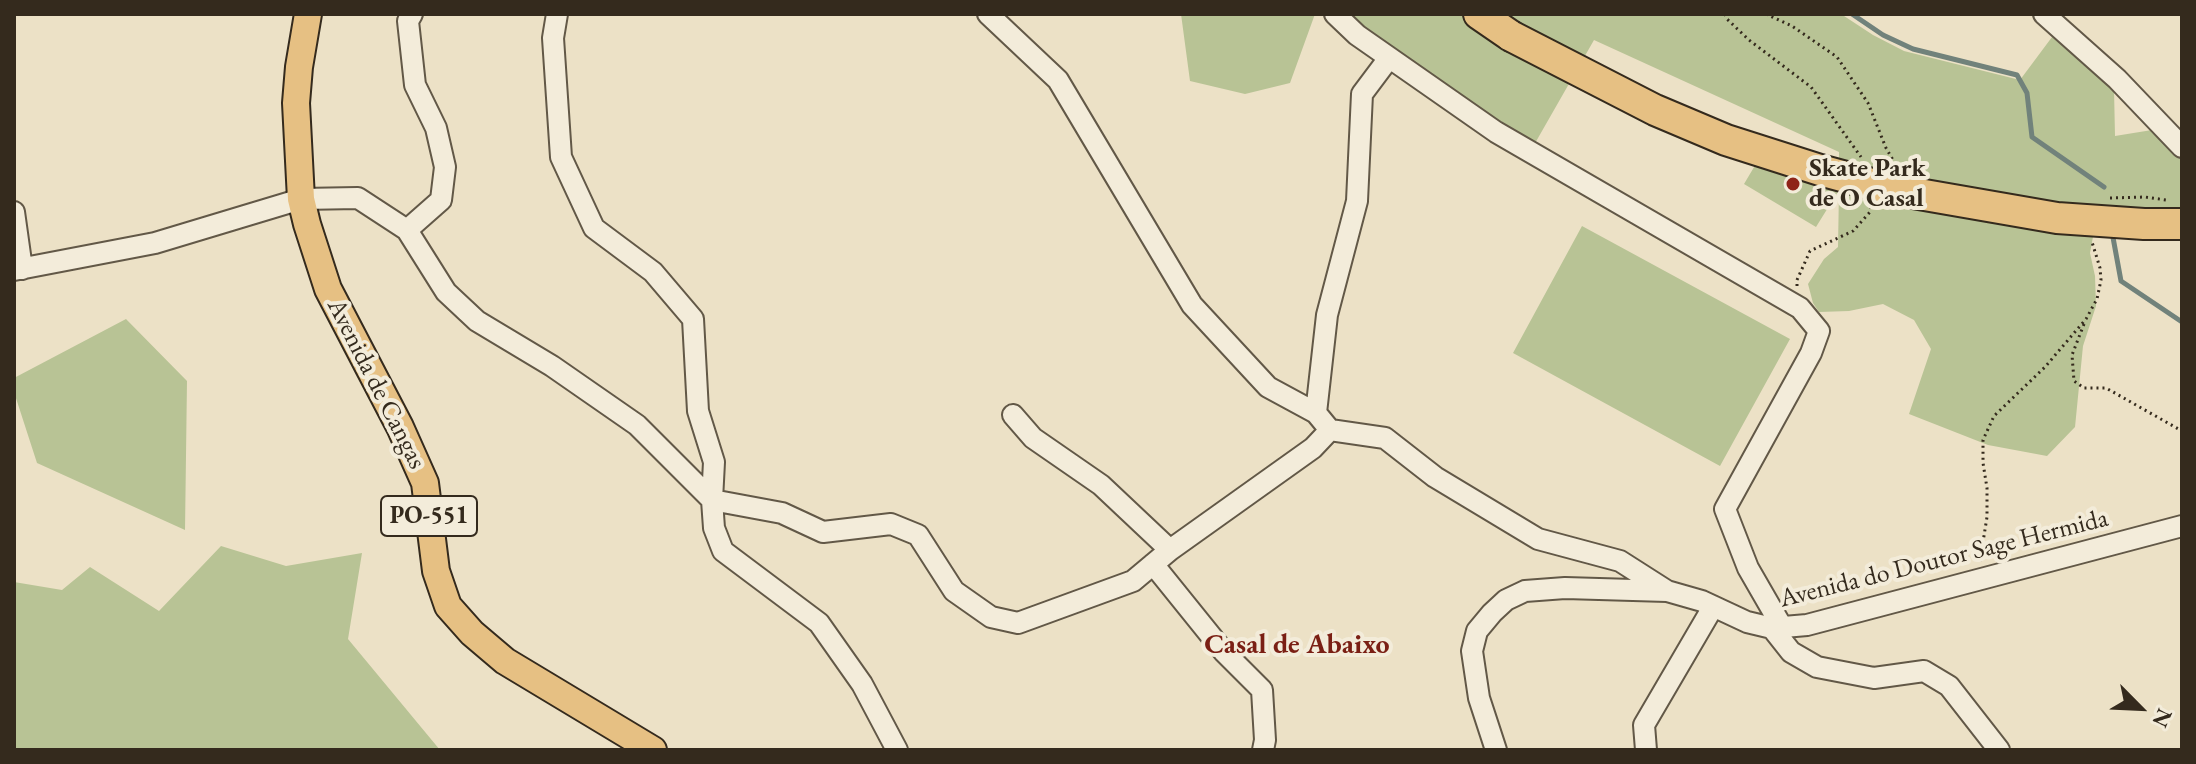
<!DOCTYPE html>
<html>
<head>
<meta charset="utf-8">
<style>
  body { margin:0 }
  #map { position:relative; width:2196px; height:764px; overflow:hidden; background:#ece1c6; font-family:"EB Garamond",serif }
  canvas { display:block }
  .frame { position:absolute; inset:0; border:16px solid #342a1d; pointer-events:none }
  .north { position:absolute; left:2100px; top:668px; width:80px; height:80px; -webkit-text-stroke:6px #f3ecda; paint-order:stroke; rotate:114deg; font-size:22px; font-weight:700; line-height:32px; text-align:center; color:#342a1d }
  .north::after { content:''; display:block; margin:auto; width:28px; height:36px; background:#342a1d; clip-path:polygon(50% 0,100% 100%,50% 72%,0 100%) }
</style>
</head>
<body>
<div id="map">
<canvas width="2196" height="764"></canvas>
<div class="frame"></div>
<div class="north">N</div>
</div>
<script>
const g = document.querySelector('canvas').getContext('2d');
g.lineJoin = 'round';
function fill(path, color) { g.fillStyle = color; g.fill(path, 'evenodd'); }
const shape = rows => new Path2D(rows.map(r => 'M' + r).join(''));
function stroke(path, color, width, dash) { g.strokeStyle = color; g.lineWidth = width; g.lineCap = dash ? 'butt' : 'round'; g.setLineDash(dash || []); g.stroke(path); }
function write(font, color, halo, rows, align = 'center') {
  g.font = font + ' "EB Garamond",serif'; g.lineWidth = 8; g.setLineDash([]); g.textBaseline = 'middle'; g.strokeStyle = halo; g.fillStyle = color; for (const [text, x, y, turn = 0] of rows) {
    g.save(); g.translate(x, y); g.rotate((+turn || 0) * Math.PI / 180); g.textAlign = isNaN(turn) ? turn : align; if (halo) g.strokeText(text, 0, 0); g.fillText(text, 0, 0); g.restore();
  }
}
const green = shape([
  [1181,14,1315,14,1290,83,1245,94,1190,81],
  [1345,14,1841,14,1873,35,1904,51,2020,80,2055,33,2114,89,2115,136,2152,130,2182,159,2182,219,2097,215,2090,253,2095,276,2096,306,2083,346,2075,427,2047,456,1988,445,1909,414,1931,349,1914,320,1883,304,1849,311,1819,312,1813,303,1808,284,1824,259,1838,247,1839,190,1816,227,1744,184,1769,142,1839,181,1839,152,1594,40,1534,145,1494,124],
  [1582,226,1790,339,1720,466,1513,353],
  [126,319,187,381,185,530,37,463,14,392,14,378],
  [221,546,286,566,362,553,348,639,440,750,14,750,14,582,62,590,90,567,159,611]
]);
const stream = shape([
  [1852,14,1883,35,1913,49,2017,75,2027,93,2032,137,2104,187],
  [2112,232,2121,281,2182,322]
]);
const path = shape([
  [1725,14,1727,19,1749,40,1811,87,1861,157],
  [1766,14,1792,26,1837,57,1868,103,1886,148,1897,167],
  [2110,198,2145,197,2166,200],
  [1797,286,1797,280,1810,251,1853,231,1870,212,1871,206],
  [2084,324,2072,355,2074,381,2084,388,2106,388,2182,431],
  [1980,561,1987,517,1987,488,1983,463,1983,440,1994,416,2045,367,2086,319,2097,299,2101,280,2100,268,2092,242]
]);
const minor = shape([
  [557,14,553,38,561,157,594,228,653,272,693,319,698,411,714,462,712,500,782,513,823,532,891,524,918,535,954,591,991,617,1018,623,1133,581,1170,550,1313,448,1330,430],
  [988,14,1058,80,1192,305,1268,387,1316,413,1330,430,1385,438,1435,477,1538,539,1620,561,1667,591],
  [1335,14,1357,35,1496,132,1800,308,1819,331,1811,353,1725,509,1748,568,1782,627],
  [2044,14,2117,79,2182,147],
  [14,212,22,269],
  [407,230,441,200,445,167,436,128,415,85,408,21,412,14],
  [14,270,155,243,301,199,358,198,407,230,446,292,477,321,552,366,637,425,712,500,714,528,723,551,819,623,862,684,897,750],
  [1316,413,1327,315,1357,201,1362,94,1389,58],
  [1013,415,1033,438,1101,485,1170,550],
  [1153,564,1224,652,1262,690,1265,740,1263,750],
  [1772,628,1791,652,1817,667,1874,678,1924,671,1949,686,1999,750],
  [1496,750,1479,698,1472,651,1477,631,1492,613,1506,600,1525,591,1565,588,1667,591,1702,601,1747,622,1772,628,1807,625,2182,526],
  [1646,750,1644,725,1713,607]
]);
const major = shape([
  [308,14,299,67,296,103,301,199,307,224,328,289,400,427,425,483,436,571,448,606,472,633,505,661,653,750]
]);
const highway = shape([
  [1479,14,1511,36]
]);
const highwayBridge = shape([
  [1511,36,1655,110,1726,140,1820,170,1890,189,2057,218,2144,224,2182,224]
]);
const markers = [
  [1793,184,8,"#8f2418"]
];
const shields = [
  [429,516,96]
];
const shieldNames = [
  ["PO-551",429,516]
];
const poiNames = [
  ["Skate Park",1809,169],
  ["de O Casal",1809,199]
];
const streetNames = [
  ["Avenida de Cangas",376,384,63],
  ["Avenida do Doutor Sage Hermida",1944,559,-14]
];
const neighbourhoodNames = [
  ["Casal de Abaixo",1297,645]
];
fill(green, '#b8c395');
stroke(stream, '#71827b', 5);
stroke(minor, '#625847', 24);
stroke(major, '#342a1d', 30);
stroke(highway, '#342a1d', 34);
stroke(path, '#342a1d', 3, [2, 4]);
stroke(minor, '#f3ecda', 20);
stroke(major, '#e6c083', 26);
stroke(highway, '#e6c083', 30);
stroke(highwayBridge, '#342a1d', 34, []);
stroke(highwayBridge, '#e6c083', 30);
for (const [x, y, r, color] of markers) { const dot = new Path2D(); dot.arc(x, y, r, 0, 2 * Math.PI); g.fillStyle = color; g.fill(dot); stroke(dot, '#f3ecda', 3); }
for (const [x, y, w] of shields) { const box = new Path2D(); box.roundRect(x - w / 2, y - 20, w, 40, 6); g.fillStyle = '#f3ecda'; g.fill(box); stroke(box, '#342a1d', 2); }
write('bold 24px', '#342a1d', null, shieldNames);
write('bold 26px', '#342a1d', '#f3ecda', poiNames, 'left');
write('26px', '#342a1d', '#f3ecda', streetNames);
write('bold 28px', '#7a1f14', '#f3ecda', neighbourhoodNames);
</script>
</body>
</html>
